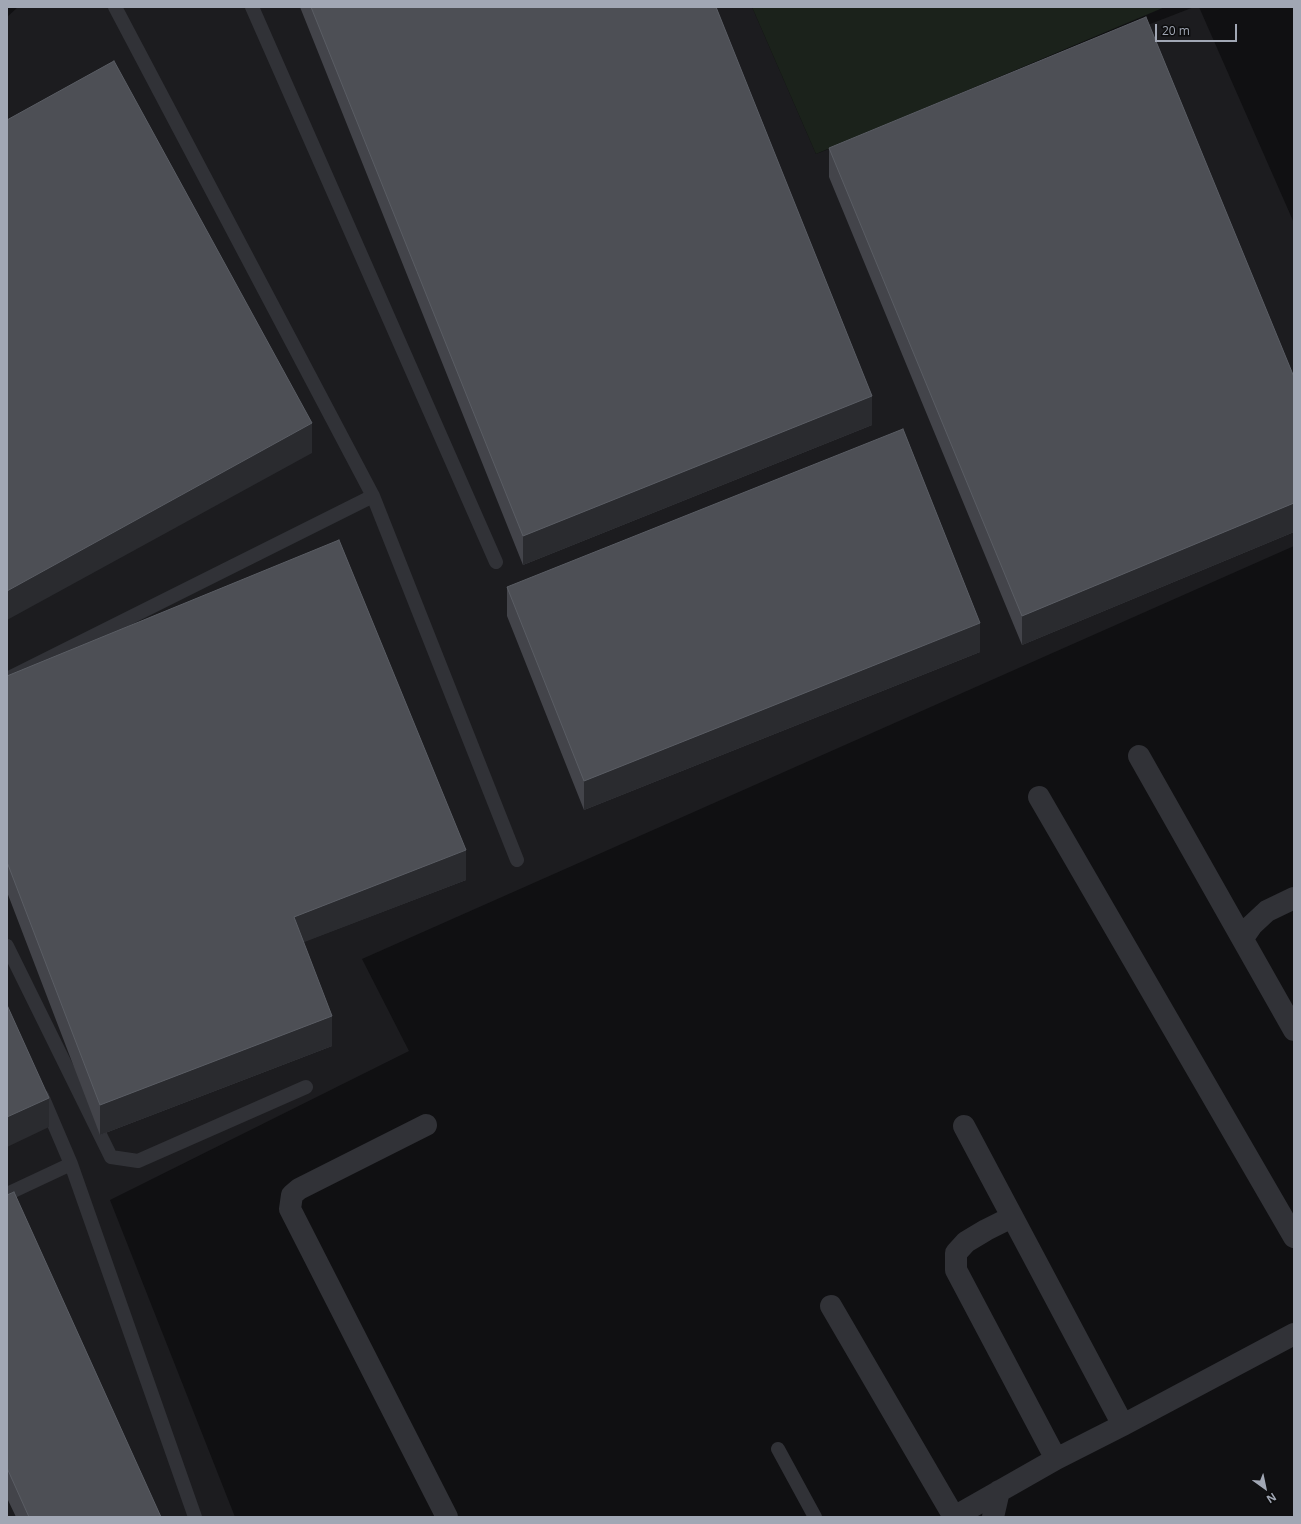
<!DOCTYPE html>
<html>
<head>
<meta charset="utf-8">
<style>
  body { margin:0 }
  #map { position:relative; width:1301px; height:1524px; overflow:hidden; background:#101012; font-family:"Open Sans",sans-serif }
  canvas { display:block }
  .frame { position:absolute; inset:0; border:8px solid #a1a7b4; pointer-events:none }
  .north { position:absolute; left:1245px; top:1468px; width:40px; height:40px; -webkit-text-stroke:3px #0c0c0d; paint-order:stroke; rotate:147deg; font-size:11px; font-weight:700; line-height:16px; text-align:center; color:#a1a7b4 }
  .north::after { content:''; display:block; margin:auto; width:14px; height:18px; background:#a1a7b4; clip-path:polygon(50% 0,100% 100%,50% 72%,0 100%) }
  .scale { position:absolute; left:1155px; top:24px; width:82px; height:18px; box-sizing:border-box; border:2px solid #a1a7b4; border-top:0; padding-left:5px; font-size:12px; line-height:14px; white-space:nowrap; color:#a1a7b4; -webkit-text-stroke:3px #0c0c0d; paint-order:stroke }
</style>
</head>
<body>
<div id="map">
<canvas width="1301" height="1524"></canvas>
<div class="frame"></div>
<div class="north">N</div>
<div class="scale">20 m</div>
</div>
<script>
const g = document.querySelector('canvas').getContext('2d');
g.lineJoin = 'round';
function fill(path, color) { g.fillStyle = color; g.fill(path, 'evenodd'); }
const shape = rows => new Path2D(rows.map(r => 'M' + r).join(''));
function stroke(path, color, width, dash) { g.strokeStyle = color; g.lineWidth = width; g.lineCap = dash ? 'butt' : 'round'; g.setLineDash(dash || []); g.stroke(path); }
const built = shape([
  [18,7,752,7,816,154,1194,7,1199,7,1294,223,1294,546,362,959,409,1051,110,1200,235,1517,7,1517,7,17]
]);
const green = shape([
  [752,7,1165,7,816,154]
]);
const lane = shape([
  [115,7,373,496],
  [252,7,496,562],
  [7,679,373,496,517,860],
  [7,946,111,1157,138,1161,306,1087],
  [42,1096,71,1164,195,1517],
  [7,1194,71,1164],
  [778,1449,815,1517]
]);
const street = shape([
  [1139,756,1294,1030],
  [1039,797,1294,1237],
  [1243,938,1252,925,1267,911,1294,898],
  [426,1125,299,1189,292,1195,290,1209,447,1517],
  [964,1126,1123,1425],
  [1012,1217,986,1230,966,1242,956,1253,956,1270,1056,1459],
  [831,1306,954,1517],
  [954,1517,1056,1459,1123,1425,1294,1334],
  [993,1517,999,1491]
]);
const wall = shape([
  [300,7,716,7,872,425,523,565],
  [829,148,1294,377,1294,532,1022,645,829,177],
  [507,587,980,652,584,810,507,616],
  [7,676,466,880,303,942,332,1046,100,1135,7,892],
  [7,1195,161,1517,16,1517,7,1498]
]);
const shadedWall = shape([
  [872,396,872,425,523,565,523,536],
  [312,423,312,453,7,620,7,591],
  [1294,503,1294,532,1022,645,1022,616],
  [980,623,980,652,584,810,584,781],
  [466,850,466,880,294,946,294,917],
  [332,1016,332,1046,100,1135,100,1105],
  [49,1098,49,1127,7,1147,7,1117]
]);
const building = shape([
  [311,7,716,7,872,396,523,536,311,7],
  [1146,17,1294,377,1294,503,1022,616,829,148,1146,17],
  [114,61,312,423,7,591,7,120,114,61],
  [903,429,980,623,584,781,507,587,903,429],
  [339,540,466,850,294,917,332,1016,100,1105,7,862,7,676,339,540],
  [7,1005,49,1098,7,1117,7,1005],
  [14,1192,161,1517,29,1517,7,1468,7,1195,14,1192]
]);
fill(built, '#1c1c1f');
fill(green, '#1b221b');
stroke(lane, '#313237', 14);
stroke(street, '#313237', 22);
fill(wall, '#43444a');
fill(shadedWall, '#2a2b2f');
fill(building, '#4d4f55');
stroke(building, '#5a5d64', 1);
</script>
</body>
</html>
